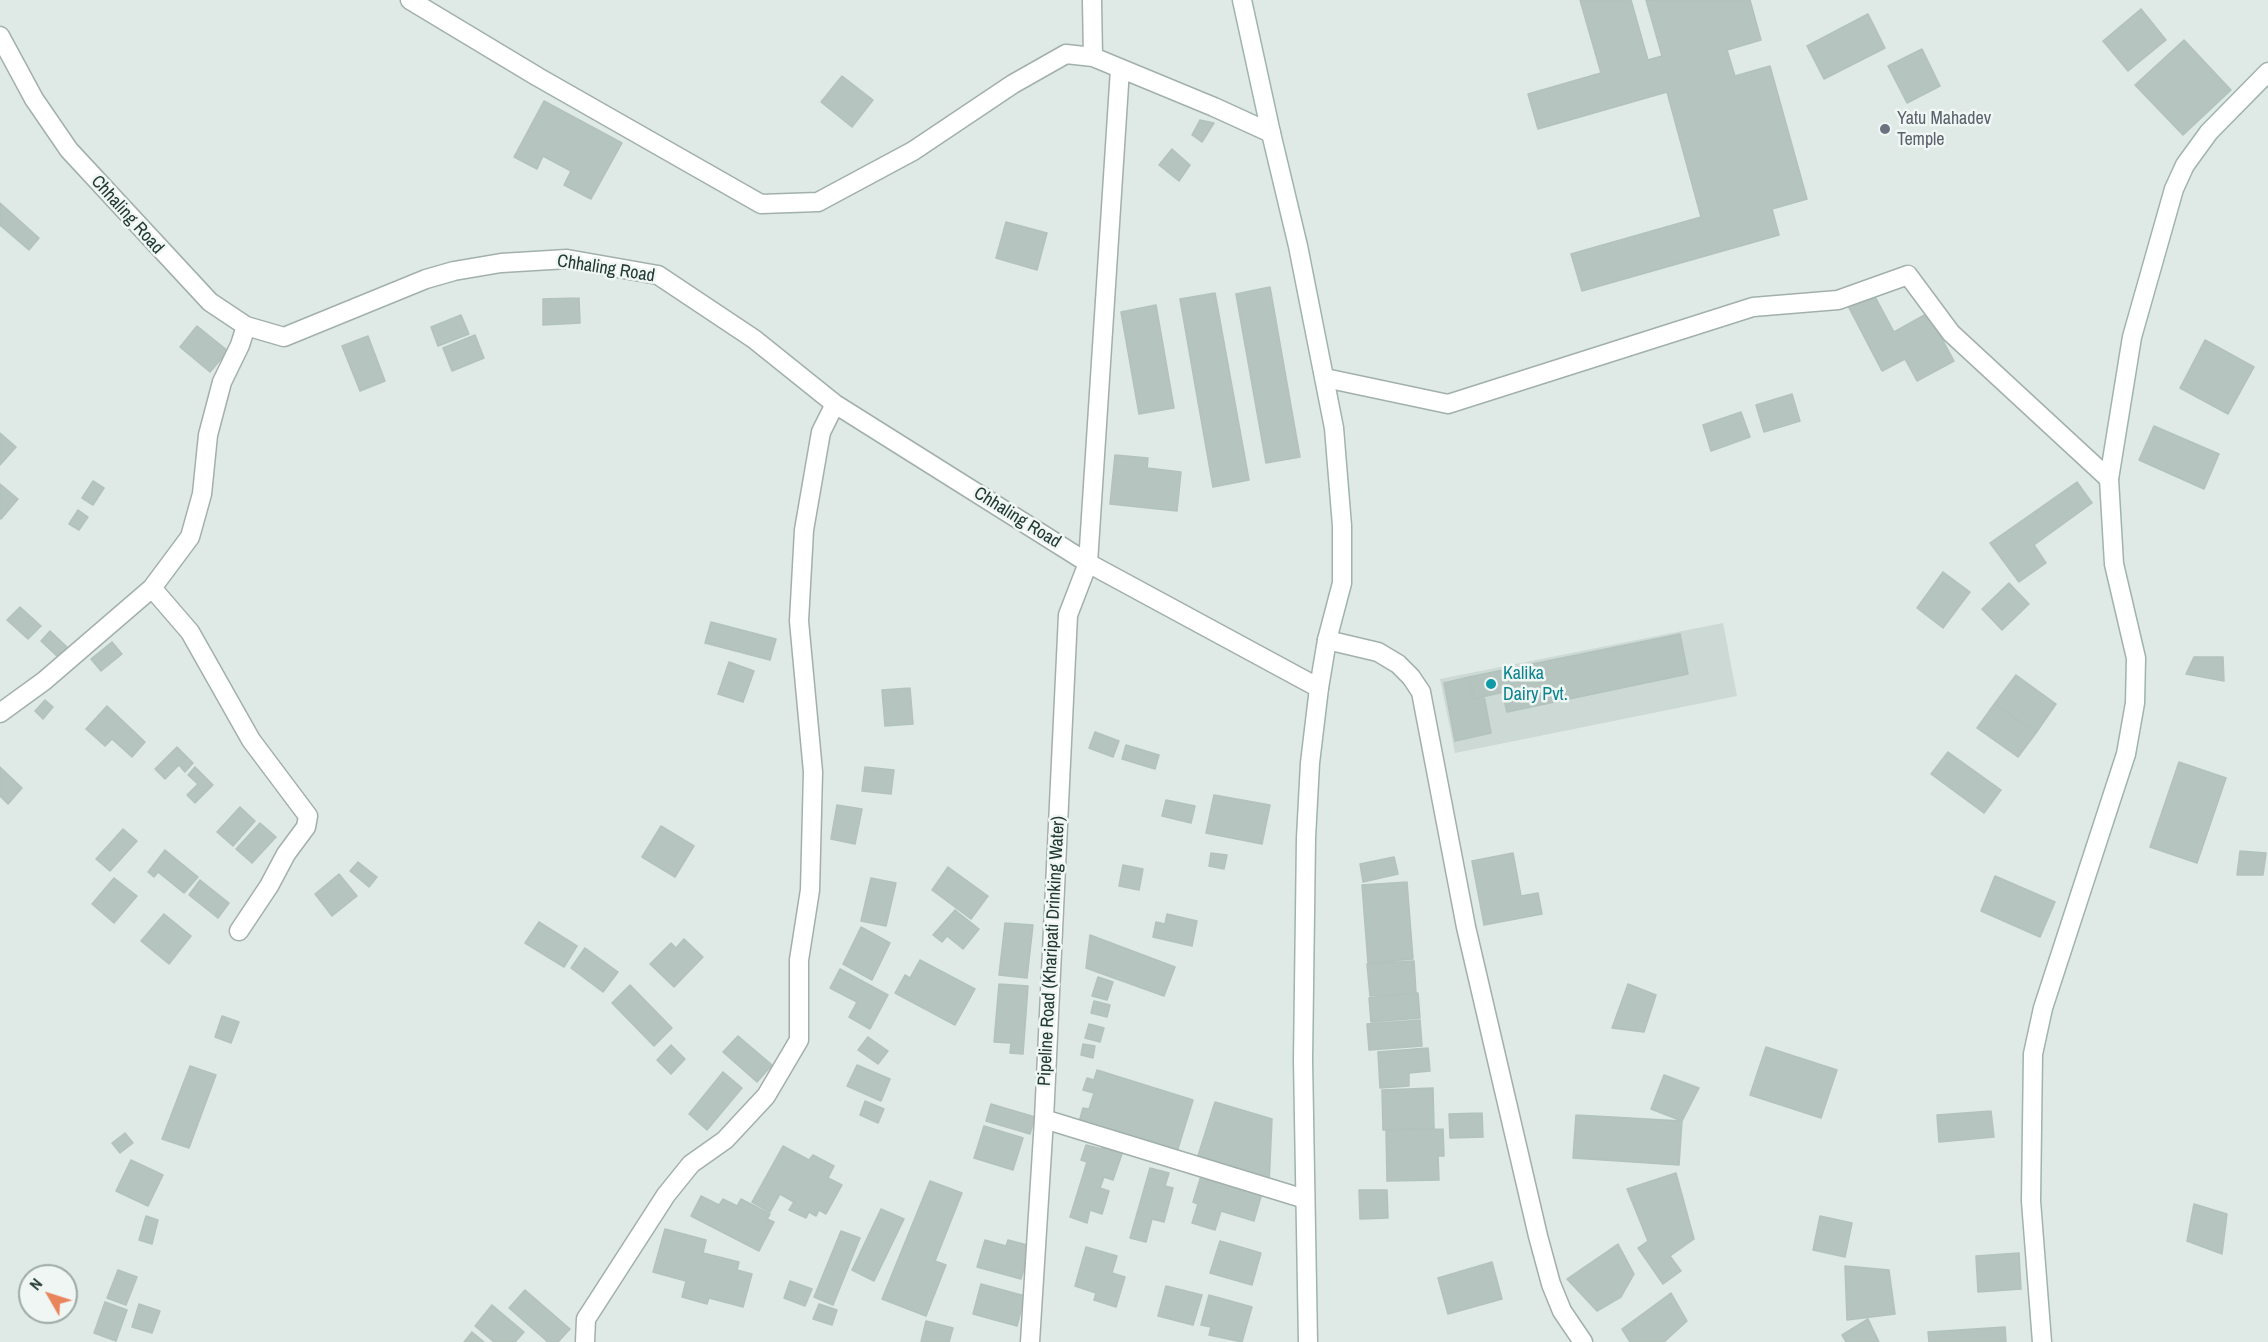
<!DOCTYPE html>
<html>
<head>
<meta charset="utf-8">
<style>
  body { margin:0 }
  #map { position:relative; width:2268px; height:1342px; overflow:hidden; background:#dfe9e5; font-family:"Archivo Narrow",sans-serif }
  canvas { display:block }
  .north { position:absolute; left:18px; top:1264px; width:60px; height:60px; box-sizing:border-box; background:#eff6f3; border:2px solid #9daaa6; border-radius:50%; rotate:309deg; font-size:16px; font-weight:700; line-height:24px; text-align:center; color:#213833 }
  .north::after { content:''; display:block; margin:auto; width:21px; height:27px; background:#e9855d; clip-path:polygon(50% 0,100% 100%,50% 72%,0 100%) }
</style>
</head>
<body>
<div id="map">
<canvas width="2268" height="1342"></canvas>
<div class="north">N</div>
</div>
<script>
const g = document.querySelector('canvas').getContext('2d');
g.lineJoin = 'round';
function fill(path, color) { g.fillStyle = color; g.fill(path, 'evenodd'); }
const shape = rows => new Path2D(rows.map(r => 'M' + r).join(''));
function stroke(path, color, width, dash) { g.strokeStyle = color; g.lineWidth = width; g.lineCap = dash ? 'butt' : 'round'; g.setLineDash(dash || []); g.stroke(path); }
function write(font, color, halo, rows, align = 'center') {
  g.font = font + ' "Archivo Narrow",sans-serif'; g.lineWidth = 5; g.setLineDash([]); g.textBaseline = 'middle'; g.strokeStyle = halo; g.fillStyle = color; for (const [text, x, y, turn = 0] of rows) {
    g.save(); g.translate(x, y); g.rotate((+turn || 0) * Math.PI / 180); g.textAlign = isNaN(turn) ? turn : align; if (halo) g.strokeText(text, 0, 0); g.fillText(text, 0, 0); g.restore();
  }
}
const built = shape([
  [1723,623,1737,696,1455,753,1440,679]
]);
const building = shape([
  [1580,0,1631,0,1648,60,1662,56,1646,0,1750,0,1761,40,1727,50,1735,76,1770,66,1807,199,1772,209,1779,235,1582,291,1571,254,1701,217,1667,92,1538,129,1528,94,1601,73,1580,0],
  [2141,9,2166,40,2128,71,2103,41,2141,9],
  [1868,14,1885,48,1824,79,1807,46,1868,14],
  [2184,40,2231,90,2183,135,2135,85,2184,40],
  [1922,49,1940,86,1907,103,1888,66,1922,49],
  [842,76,873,100,852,127,821,102,842,76],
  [544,101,622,143,591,199,564,185,571,171,543,156,537,169,514,157,544,101],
  [1200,120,1214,123,1202,142,1192,135,1200,120],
  [1172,149,1190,165,1179,181,1159,165,1172,149],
  [0,203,39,238,29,250,0,225,0,203],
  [1006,222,1047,233,1037,270,996,258,1006,222],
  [1270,287,1300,457,1266,463,1236,294,1270,287],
  [1872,291,1894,332,1928,313,1954,361,1917,381,1905,359,1882,371,1847,304,1872,291],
  [1215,293,1249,480,1213,487,1180,299,1215,293],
  [579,298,580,323,543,325,543,299,579,298],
  [1156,305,1174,408,1139,414,1121,312,1156,305],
  [461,315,469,334,438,346,431,327,461,315],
  [197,326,228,351,210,372,180,347,197,326],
  [475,335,484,358,452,371,443,348,475,335],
  [368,336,385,381,360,391,342,346,368,336],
  [2205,340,2254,367,2228,414,2180,388,2205,340],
  [1792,394,1800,421,1764,432,1756,405,1792,394],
  [1741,412,1750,437,1711,451,1703,425,1741,412],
  [2154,426,2219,454,2204,489,2139,460,2154,426],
  [0,433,16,447,0,465,0,433],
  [1115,455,1148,458,1147,468,1181,472,1177,511,1110,504,1115,455],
  [93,481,104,488,93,505,82,498,93,481],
  [2077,482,2092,503,2034,545,2046,563,2019,582,1990,543,2077,482],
  [0,484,18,499,1,519,0,518,0,484],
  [78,510,88,517,79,530,69,524,78,510],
  [1943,572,1970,592,1943,628,1917,608,1943,572],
  [2009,583,2029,604,2002,630,1982,609,2009,583],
  [20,607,41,626,28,639,7,620,20,607],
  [711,622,776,639,770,660,705,643,711,622],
  [50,631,68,648,59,658,41,641,50,631],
  [1680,634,1688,674,1507,712,1502,692,1513,690,1508,669,1680,634],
  [112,642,122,654,101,671,91,659,112,642],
  [2194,657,2223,657,2224,681,2186,674,2194,657],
  [729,662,754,671,743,702,718,694,729,662],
  [1508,669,1513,690,1473,699,1469,677,1508,669],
  [2016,675,2056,704,2036,733,1995,703,2016,675],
  [1469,677,1473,699,1484,696,1491,733,1455,741,1444,683,1469,677],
  [910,688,913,724,885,726,882,690,910,688],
  [45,700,53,707,43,719,35,711,45,700],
  [1995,703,2036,733,2018,757,1977,728,1995,703],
  [107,706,145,742,132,757,112,739,105,746,86,729,107,706],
  [1095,732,1119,741,1113,757,1089,748,1095,732],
  [1126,745,1159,755,1155,769,1122,759,1126,745],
  [177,747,193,763,185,772,179,765,165,779,155,769,177,747],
  [1948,752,2001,790,1984,813,1931,774,1948,752],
  [2179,762,2226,778,2197,863,2150,847,2179,762],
  [0,767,22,788,8,804,0,796,0,767],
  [195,767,213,785,195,803,187,795,198,784,188,775,195,767],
  [865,767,894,770,891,794,862,791,865,767],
  [1214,795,1270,805,1262,844,1206,833,1214,795],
  [1166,800,1195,806,1191,823,1162,816,1166,800],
  [837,805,862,809,855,844,831,839,837,805],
  [240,807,255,821,233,846,217,832,240,807],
  [260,823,276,837,252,863,236,849,260,823],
  [661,826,694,846,675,877,642,857,661,826],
  [123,829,137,841,110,871,96,859,123,829],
  [165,850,198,877,184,893,158,872,154,877,148,872,165,850],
  [2240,851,2266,853,2263,875,2237,875,2240,851],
  [1211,853,1227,855,1224,869,1209,866,1211,853],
  [1513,853,1521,896,1538,893,1542,914,1484,925,1472,861,1513,853],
  [1394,857,1398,874,1363,882,1360,864,1394,857],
  [358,862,377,877,369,887,350,871,358,862],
  [1123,865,1143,869,1139,890,1119,886,1123,865],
  [948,867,988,896,971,919,932,890,948,867],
  [339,874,357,896,332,916,315,894,339,874],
  [1995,876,2055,902,2040,937,1981,911,1995,876],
  [114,878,137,896,114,923,92,904,114,878],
  [871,878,896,883,886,926,861,921,871,878],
  [200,880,229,903,218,918,189,895,200,880],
  [1407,882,1413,959,1368,963,1362,885,1407,882],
  [955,910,979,929,963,949,947,936,942,942,933,935,955,910],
  [164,914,191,936,169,964,141,941,164,914],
  [1167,914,1197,921,1192,946,1153,937,1156,922,1165,924,1167,914],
  [539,922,577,946,564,967,525,943,539,922],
  [1005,923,1033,925,1027,978,999,975,1005,923],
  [861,927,890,943,872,980,843,964,861,927],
  [1090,935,1175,967,1164,996,1086,968,1090,935],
  [684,939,703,957,674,987,650,964,671,943,676,948,684,939],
  [585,948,618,972,603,992,571,968,585,948],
  [920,960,975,989,955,1025,895,993,905,975,910,978,920,960],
  [1414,961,1416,993,1370,996,1367,964,1414,961],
  [840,969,888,995,870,1029,849,1017,857,1002,830,988,840,969],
  [1098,977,1113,982,1107,1000,1092,996,1098,977],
  [999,984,1028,986,1023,1054,1010,1053,1011,1043,994,1042,999,984],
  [1628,984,1656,995,1644,1032,1612,1028,1628,984],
  [630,985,672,1028,654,1046,612,1003,630,985],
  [1418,993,1420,1018,1371,1022,1369,998,1418,993],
  [1094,1001,1110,1005,1107,1017,1091,1013,1094,1001],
  [222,1016,239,1022,231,1043,215,1037,222,1016],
  [1420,1020,1422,1046,1369,1050,1367,1024,1420,1020],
  [1089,1024,1104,1028,1100,1042,1085,1038,1089,1024],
  [738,1036,772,1065,757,1082,723,1052,738,1036],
  [868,1037,888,1051,878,1064,858,1050,868,1037],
  [1083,1044,1095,1046,1093,1058,1081,1055,1083,1044],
  [671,1045,685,1059,671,1074,657,1060,671,1045],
  [1766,1047,1837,1070,1821,1118,1750,1095,1766,1047],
  [1428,1048,1430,1071,1409,1073,1409,1086,1380,1088,1378,1052,1428,1048],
  [857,1065,890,1079,881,1101,847,1086,857,1065],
  [190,1066,216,1075,189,1148,162,1139,190,1066],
  [1097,1070,1193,1100,1177,1152,1079,1122,1083,1108,1089,1109,1094,1093,1083,1090,1087,1078,1094,1080,1097,1070],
  [723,1072,742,1088,707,1130,689,1114,723,1072],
  [1664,1075,1699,1088,1682,1121,1651,1109,1664,1075],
  [1433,1088,1434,1128,1383,1130,1382,1090,1433,1088],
  [865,1101,884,1109,878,1123,860,1115,865,1101],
  [1215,1102,1272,1119,1269,1184,1196,1162,1215,1102],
  [991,1104,1035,1117,1030,1134,986,1121,991,1104],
  [1991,1111,1994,1137,1939,1142,1937,1115,1991,1111],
  [1482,1113,1483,1137,1450,1138,1449,1114,1482,1113],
  [1576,1115,1682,1121,1679,1165,1573,1158,1576,1115],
  [984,1126,1023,1138,1013,1170,974,1158,984,1126],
  [1443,1129,1444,1156,1438,1156,1439,1180,1387,1181,1386,1130,1443,1129],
  [125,1133,133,1143,120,1153,112,1143,125,1133],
  [1086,1145,1102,1149,1103,1145,1123,1151,1113,1180,1104,1177,1100,1188,1109,1191,1102,1214,1090,1210,1087,1223,1070,1217,1087,1162,1081,1160,1086,1145],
  [783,1146,809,1160,813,1155,834,1166,828,1178,842,1185,826,1214,819,1210,816,1216,809,1212,806,1218,789,1210,794,1202,780,1194,770,1212,752,1202,783,1146],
  [131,1160,163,1175,148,1206,116,1191,131,1160],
  [1150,1168,1169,1173,1165,1186,1173,1188,1164,1222,1152,1219,1146,1242,1130,1238,1150,1168],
  [1676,1173,1694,1239,1670,1256,1681,1271,1663,1284,1638,1248,1648,1241,1627,1189,1676,1173],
  [1201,1176,1262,1193,1254,1221,1221,1211,1215,1230,1192,1223,1198,1204,1193,1202,1201,1176],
  [930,1181,962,1193,935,1261,946,1265,926,1316,882,1299,930,1181],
  [1359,1190,1387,1190,1388,1218,1360,1219,1359,1190],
  [701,1196,719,1205,723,1199,737,1206,741,1199,770,1214,767,1219,774,1222,759,1251,691,1216,701,1196],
  [2194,1204,2227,1214,2222,1254,2187,1241,2194,1204],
  [881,1209,904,1219,874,1281,852,1270,881,1209],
  [146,1216,158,1220,152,1244,139,1240,146,1216],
  [1820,1216,1852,1223,1845,1257,1813,1250,1820,1216],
  [665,1229,706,1240,703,1253,739,1262,737,1270,752,1274,743,1307,709,1298,707,1304,682,1297,686,1281,653,1272,665,1229],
  [841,1231,860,1238,833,1305,814,1297,841,1231],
  [985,1240,1006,1246,1008,1240,1031,1246,1021,1279,977,1267,985,1240],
  [1220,1241,1261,1253,1252,1285,1210,1273,1220,1241],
  [1618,1244,1634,1274,1621,1297,1597,1311,1567,1279,1618,1244],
  [1086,1247,1117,1256,1112,1273,1125,1277,1116,1307,1094,1300,1096,1293,1075,1286,1086,1247],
  [2019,1253,2021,1289,1978,1292,1976,1256,2019,1253],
  [1492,1262,1502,1299,1448,1314,1438,1278,1492,1262],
  [1845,1266,1889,1270,1895,1314,1847,1320,1845,1266],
  [118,1270,137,1277,126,1305,107,1298,118,1270],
  [790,1281,812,1289,805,1306,784,1298,790,1281],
  [981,1284,1025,1296,1017,1326,973,1314,981,1284],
  [1166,1286,1202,1295,1193,1325,1158,1316,1166,1286],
  [525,1290,570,1329,558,1342,548,1342,509,1308,525,1290],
  [1671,1293,1687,1321,1664,1342,1630,1342,1622,1329,1671,1293],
  [1209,1295,1252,1307,1242,1342,1209,1335,1211,1327,1201,1325,1209,1295],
  [105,1302,127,1310,116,1341,94,1333,105,1302],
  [139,1304,160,1311,152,1333,132,1327,139,1304],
  [819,1304,837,1310,832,1325,813,1319,819,1304],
  [492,1305,524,1332,515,1342,494,1342,475,1326,492,1305],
  [1868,1319,1879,1342,1846,1342,1842,1335,1868,1319],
  [926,1321,953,1328,949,1342,921,1342,926,1321],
  [2005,1327,2006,1342,1929,1342,1928,1332,2005,1327],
  [472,1332,484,1342,464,1342,472,1332]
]);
const minor = shape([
  [410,0,538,77,761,204,818,202,913,151,1013,84,1066,54,1093,57,1214,107,1271,133],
  [1092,0,1093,57],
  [0,36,34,99,69,150,210,302,246,326,284,337,426,279,454,271,501,263,567,259,658,275,754,339,835,404,1088,563,1319,688],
  [1325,378,1448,404,1753,307,1838,300,1908,275,1951,333,2109,479],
  [152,588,190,632,251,740,308,816,306,827,286,854,269,886,239,931],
  [1327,640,1378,652,1398,664,1411,677,1421,692,1466,927,1538,1236,1551,1284,1562,1311,1583,1342],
  [0,713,44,681,152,588,190,537,202,494,208,435,222,382,240,345,246,326],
  [1044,1119,1305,1199],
  [585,1342,586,1319,666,1195,691,1164,725,1140,766,1096,799,1040,799,960,810,890,813,772,799,621,804,530,821,432,835,404],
  [1030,1342,1044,1119,1068,615,1088,563,1120,69]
]);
const secondary = shape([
  [1242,0,1271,133,1298,246,1334,428,1342,526,1342,583,1327,640,1319,688,1310,763,1306,838,1303,1060,1308,1342],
  [2042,1342,2031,1201,2033,1054,2043,1008,2126,754,2135,703,2136,658,2114,564,2109,479,2132,337,2174,189,2185,165,2209,132,2268,72]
]);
const markers = [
  [1885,129,6,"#6b7280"],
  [1491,684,6,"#0f9aa8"]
];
const worshipNames = [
  ["Yatu Mahadev",1897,119],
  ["Temple",1897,140]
];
const streetNames = [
  ["Chhaling Road",127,215,48],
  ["Chhaling Road",606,269,9],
  ["Chhaling Road",1017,518,32],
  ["Pipeline Road (Kharipati Drinking Water)",1052,951,-87]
];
const cultureNames = [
  ["Kalika",1503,674],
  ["Dairy Pvt.",1503,695]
];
fill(built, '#cdd9d4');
fill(building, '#b5c4be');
stroke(building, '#b2c2bc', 1.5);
stroke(minor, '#a2b0ac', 21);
stroke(secondary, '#9fb4ad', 21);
stroke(minor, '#fff', 18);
stroke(secondary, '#fff', 18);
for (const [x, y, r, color] of markers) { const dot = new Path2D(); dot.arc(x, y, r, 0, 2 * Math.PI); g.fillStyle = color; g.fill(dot); stroke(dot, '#eff6f3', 2); }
write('18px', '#5b616d', '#eff6f3', worshipNames, 'left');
write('18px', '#213833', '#eff6f3', streetNames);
write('18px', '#0d838f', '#eff6f3', cultureNames, 'left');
</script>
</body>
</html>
